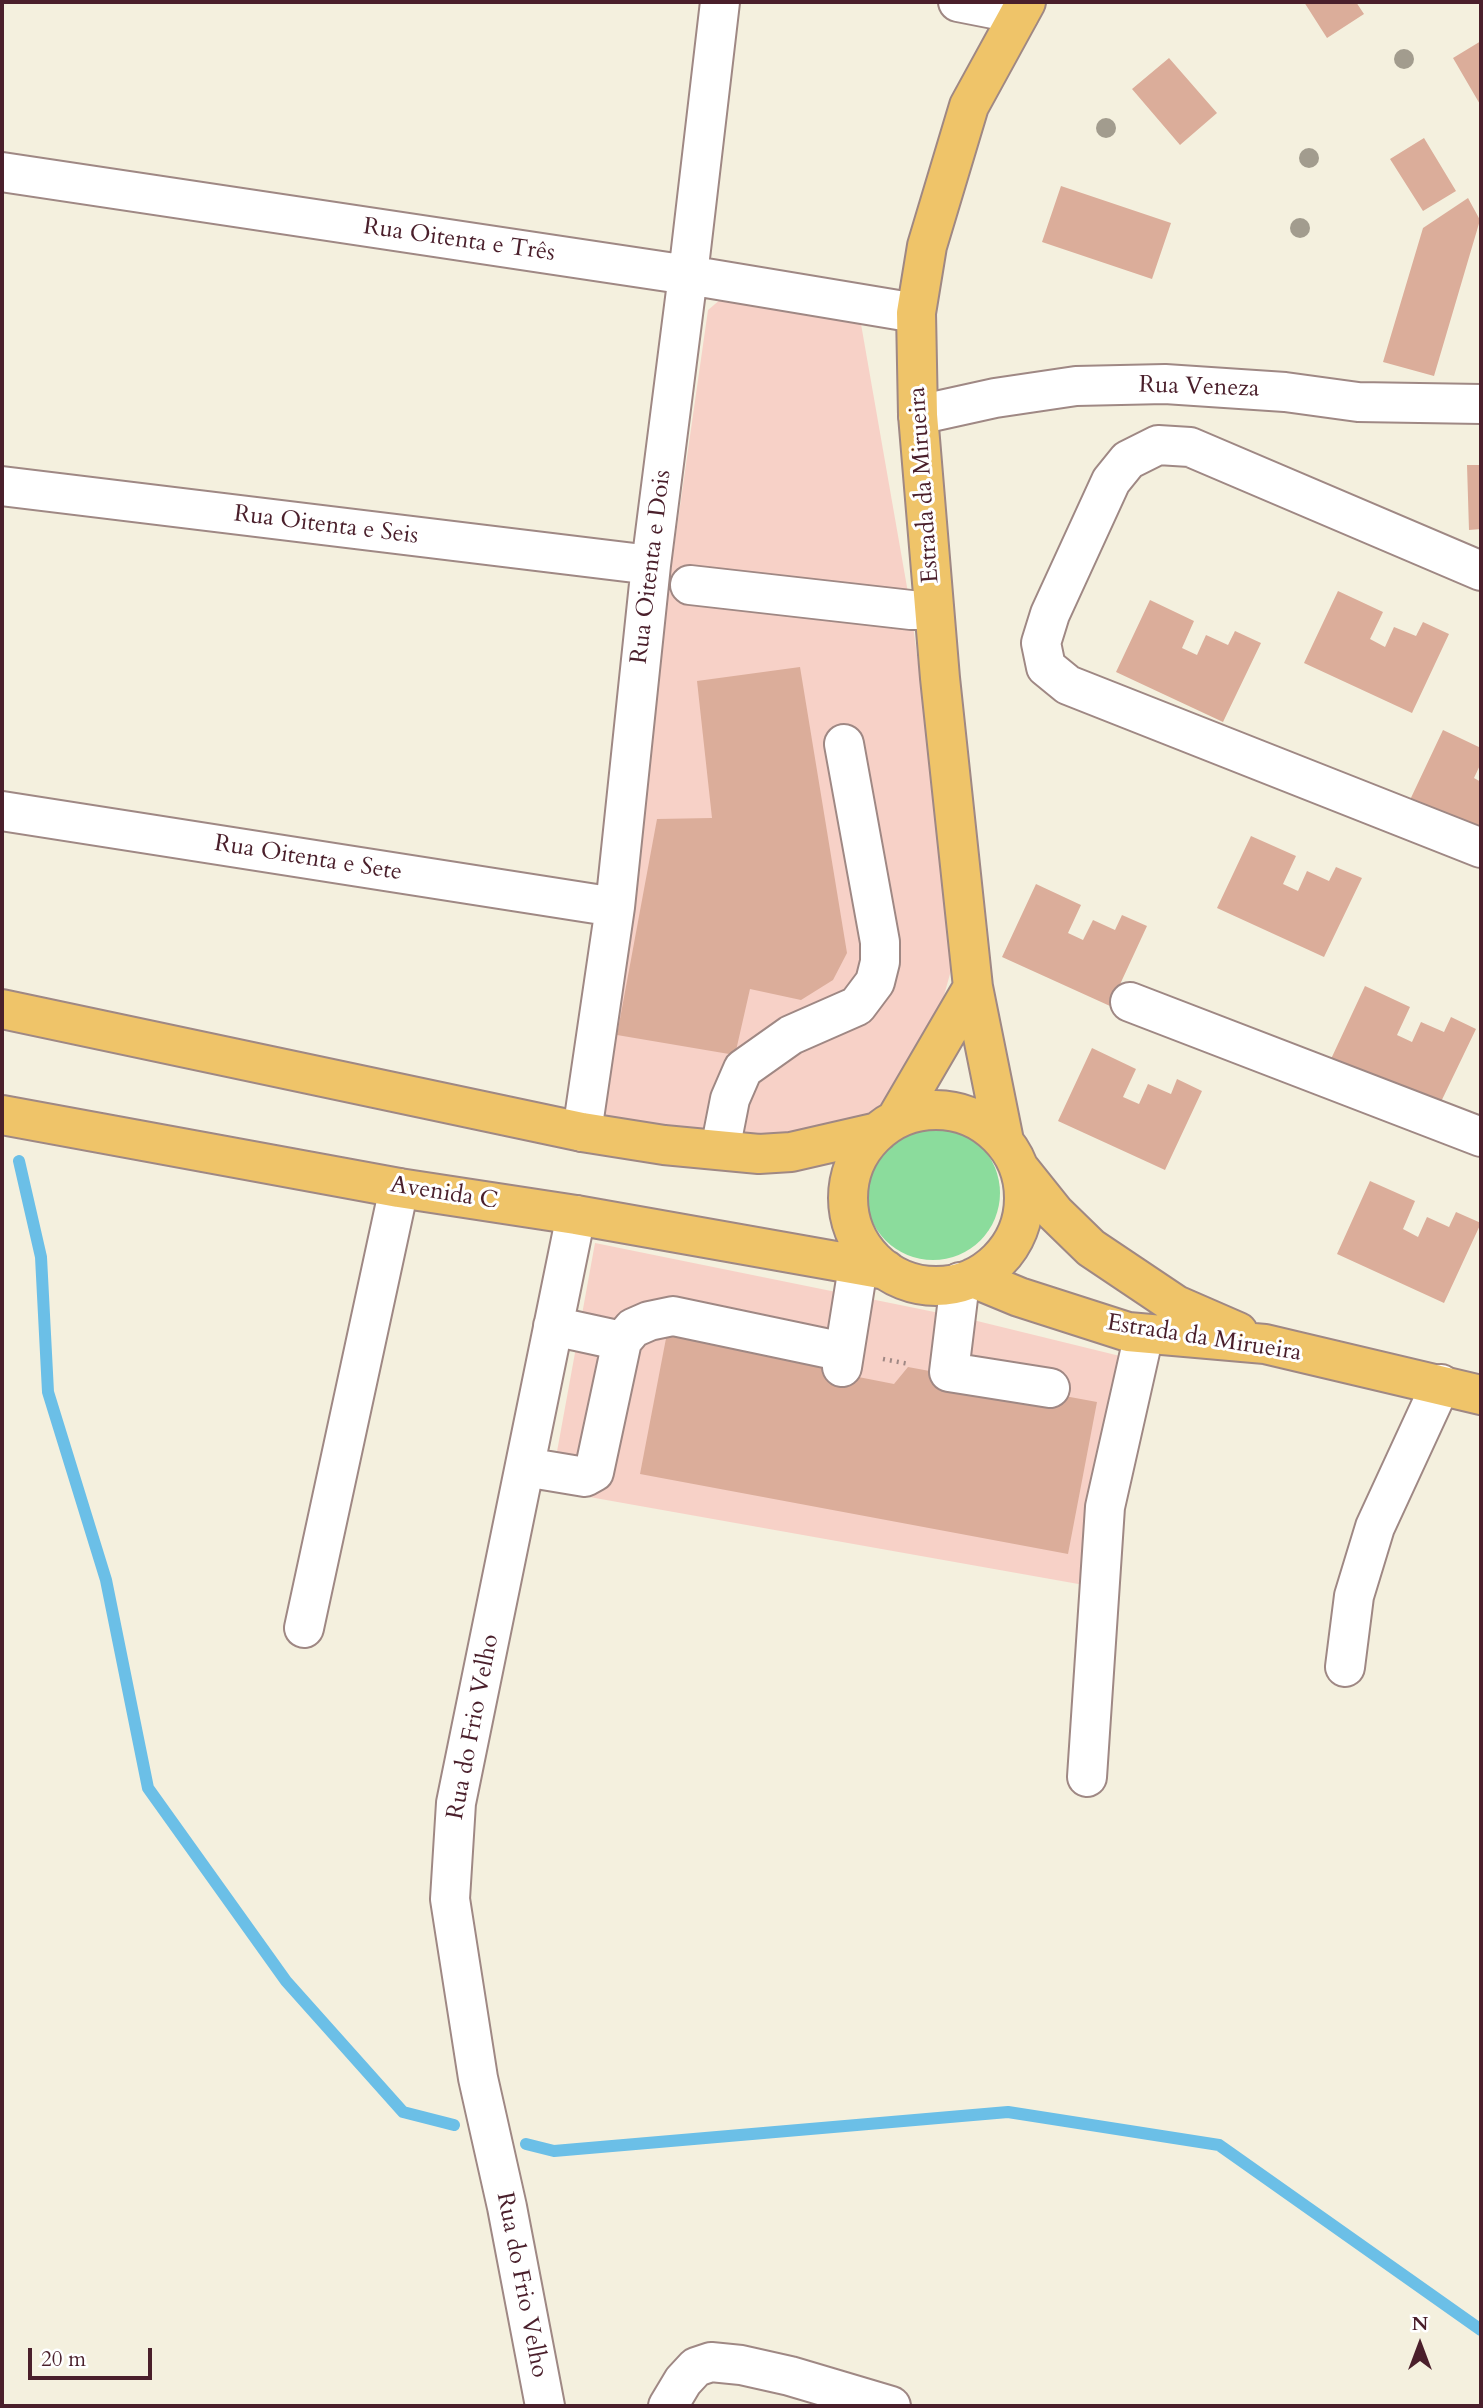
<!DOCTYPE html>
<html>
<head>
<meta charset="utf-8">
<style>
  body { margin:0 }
  #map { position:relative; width:1483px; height:2408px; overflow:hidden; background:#f4f0de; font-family:Cardo,serif }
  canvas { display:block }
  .frame { position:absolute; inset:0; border:4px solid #4a1f2b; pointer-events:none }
  .north { position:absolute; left:1385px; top:2310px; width:70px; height:70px; -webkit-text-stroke:5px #fff; paint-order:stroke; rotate:0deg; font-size:19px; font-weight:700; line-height:28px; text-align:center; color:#4a1f2b }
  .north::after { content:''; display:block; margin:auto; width:24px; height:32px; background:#4a1f2b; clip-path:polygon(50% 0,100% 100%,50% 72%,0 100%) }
  .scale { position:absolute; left:28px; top:2348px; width:124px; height:32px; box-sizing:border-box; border:4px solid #4a1f2b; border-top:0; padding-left:9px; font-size:21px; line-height:24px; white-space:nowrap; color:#4a1f2b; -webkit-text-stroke:5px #fff; paint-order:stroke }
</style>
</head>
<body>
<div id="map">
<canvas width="1483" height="2408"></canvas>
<div class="frame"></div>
<div class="north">N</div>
<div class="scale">20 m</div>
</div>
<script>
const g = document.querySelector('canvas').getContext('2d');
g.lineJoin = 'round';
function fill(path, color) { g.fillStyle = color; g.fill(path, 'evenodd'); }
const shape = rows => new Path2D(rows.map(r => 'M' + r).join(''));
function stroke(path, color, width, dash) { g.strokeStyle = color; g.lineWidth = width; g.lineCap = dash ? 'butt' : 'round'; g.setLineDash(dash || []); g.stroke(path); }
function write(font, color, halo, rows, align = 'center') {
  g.font = font + ' Cardo,serif'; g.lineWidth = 6; g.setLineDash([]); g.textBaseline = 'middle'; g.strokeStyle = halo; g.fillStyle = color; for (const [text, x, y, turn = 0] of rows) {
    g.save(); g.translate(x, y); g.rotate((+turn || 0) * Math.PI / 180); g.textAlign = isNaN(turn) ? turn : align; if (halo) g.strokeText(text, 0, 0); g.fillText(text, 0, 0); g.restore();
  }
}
const built = shape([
  [721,299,861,324,911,610,956,952,942,1003,903,1082,874,1117,826,1133,721,1135,601,1116,595,1101,708,310],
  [595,1243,969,1319,1120,1356,1084,1585,550,1490]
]);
const green = shape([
  '866 1193a67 67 0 1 1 134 0a67 67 0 1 1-134 0Z'
]);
const stream = shape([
  [19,1161,41,1257,48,1392,106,1580,148,1788,286,1981,403,2112,454,2125],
  [526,2144,554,2151,1008,2112,1219,2145,1481,2330]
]);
const building = shape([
  [1304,2,1356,2,1364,14,1327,38],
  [1481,41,1481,106,1453,58],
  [1169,58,1217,113,1180,145,1132,89],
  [1424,138,1456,191,1423,211,1390,159],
  [1061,186,1171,223,1152,279,1042,242],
  [1468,198,1480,220,1434,376,1383,362,1423,228],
  [1467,465,1481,465,1481,529,1469,530],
  [1338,591,1383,612,1370,639,1385,647,1394,627,1416,636,1423,622,1449,634,1412,713,1304,663],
  [1150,600,1194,621,1182,648,1197,655,1206,635,1228,645,1235,631,1261,643,1223,722,1116,672],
  [800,667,847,953,833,980,801,1000,750,989,735,1055,617,1035,657,819,712,818,697,681],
  [1443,730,1481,748,1481,763,1474,778,1481,782,1481,836,1409,802],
  [1251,836,1296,856,1283,884,1298,891,1307,871,1329,881,1336,867,1362,878,1324,957,1217,908],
  [1036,884,1081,905,1068,933,1083,940,1093,920,1115,930,1122,915,1147,926,1110,1006,1002,957],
  [1365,986,1410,1007,1397,1035,1412,1042,1421,1022,1444,1032,1451,1017,1476,1029,1438,1108,1331,1059],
  [1092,1048,1136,1069,1123,1097,1139,1104,1148,1084,1171,1094,1177,1079,1202,1091,1165,1170,1058,1121],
  [1370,1181,1415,1201,1403,1229,1418,1237,1427,1217,1449,1227,1456,1212,1481,1223,1444,1303,1337,1254],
  [668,1328,835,1359,833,1372,894,1384,908,1367,1097,1402,1068,1554,640,1474]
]);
const path = shape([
  [883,1359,909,1364]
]);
const minor = shape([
  [958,2,1019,14],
  [2,172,688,275,916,313],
  [918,415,995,398,1076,386,1165,384,1285,392,1358,402,1481,404],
  [2,486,651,565],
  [1481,571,1190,447,1158,445,1128,460,1111,481,1050,614,1041,643,1046,667,1068,685,1481,848],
  [690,585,911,610,934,610],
  [2,811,615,907],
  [1130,1002,1481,1137],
  [582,1132,615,907,651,565,688,275,720,2],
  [720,1150,730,1099,743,1069,791,1035,857,1006,875,982,880,962,880,942,844,744],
  [960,1282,949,1372,1050,1388],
  [553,1326,622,1341],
  [842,1367,858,1267],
  [525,1467,585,1477,594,1472,622,1341,633,1328,649,1321,673,1316,844,1352],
  [304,1628,399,1188],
  [1345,1667,1354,1596,1375,1527,1441,1384],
  [1087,1777,1105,1507,1144,1334],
  [545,2406,507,2207,478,2078,450,1899,456,1803,576,1215],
  [668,2406,683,2381,696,2367,711,2362,741,2365,790,2376,891,2406]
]);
const major = shape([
  [2,1009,582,1132,664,1145,759,1154,791,1152,878,1132],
  '848 1198a88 88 0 1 1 176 0a88 88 0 1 1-176 0Z',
  [2,1115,399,1188,576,1215,886,1270],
  [896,1119,973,987],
  [1004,1141,973,987,940,678,918,415,916,313,927,246,969,106,1026,2],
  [1019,1168,1055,1213,1091,1248,1176,1305,1238,1332],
  [973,1278,1019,1297,1128,1332,1265,1344,1481,1395]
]);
const trees = [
  [1404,59],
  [1106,128],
  [1309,158],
  [1300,228]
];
const streetNames = [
  ["Rua Oitenta e Três",459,241,8],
  ["Rua Veneza",1199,388,2],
  ["Estrada da Mirueira",925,485,-94],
  ["Rua Oitenta e Seis",326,526,7],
  ["Rua Oitenta e Dois",652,567,-83],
  ["Rua Oitenta e Sete",308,859,9],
  ["Avenida C",444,1194,9],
  ["Estrada da Mirueira",1204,1339,9],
  ["Rua do Frio Velho",474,1727,-79],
  ["Rua do Frio Velho",521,2285,79]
];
fill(built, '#f7d1c7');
fill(green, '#8bdc9c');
stroke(stream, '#6bbfe7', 12);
fill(building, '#dbad9a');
stroke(minor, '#9f8884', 42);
stroke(major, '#9f8884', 42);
stroke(path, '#9f8884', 4.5, [2, 5]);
stroke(minor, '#fff', 38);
stroke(major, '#efc469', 38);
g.fillStyle = '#a29c8e';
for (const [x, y] of trees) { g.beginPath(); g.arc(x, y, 10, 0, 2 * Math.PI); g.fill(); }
write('24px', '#4a1f2b', '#fff', streetNames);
</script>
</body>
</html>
